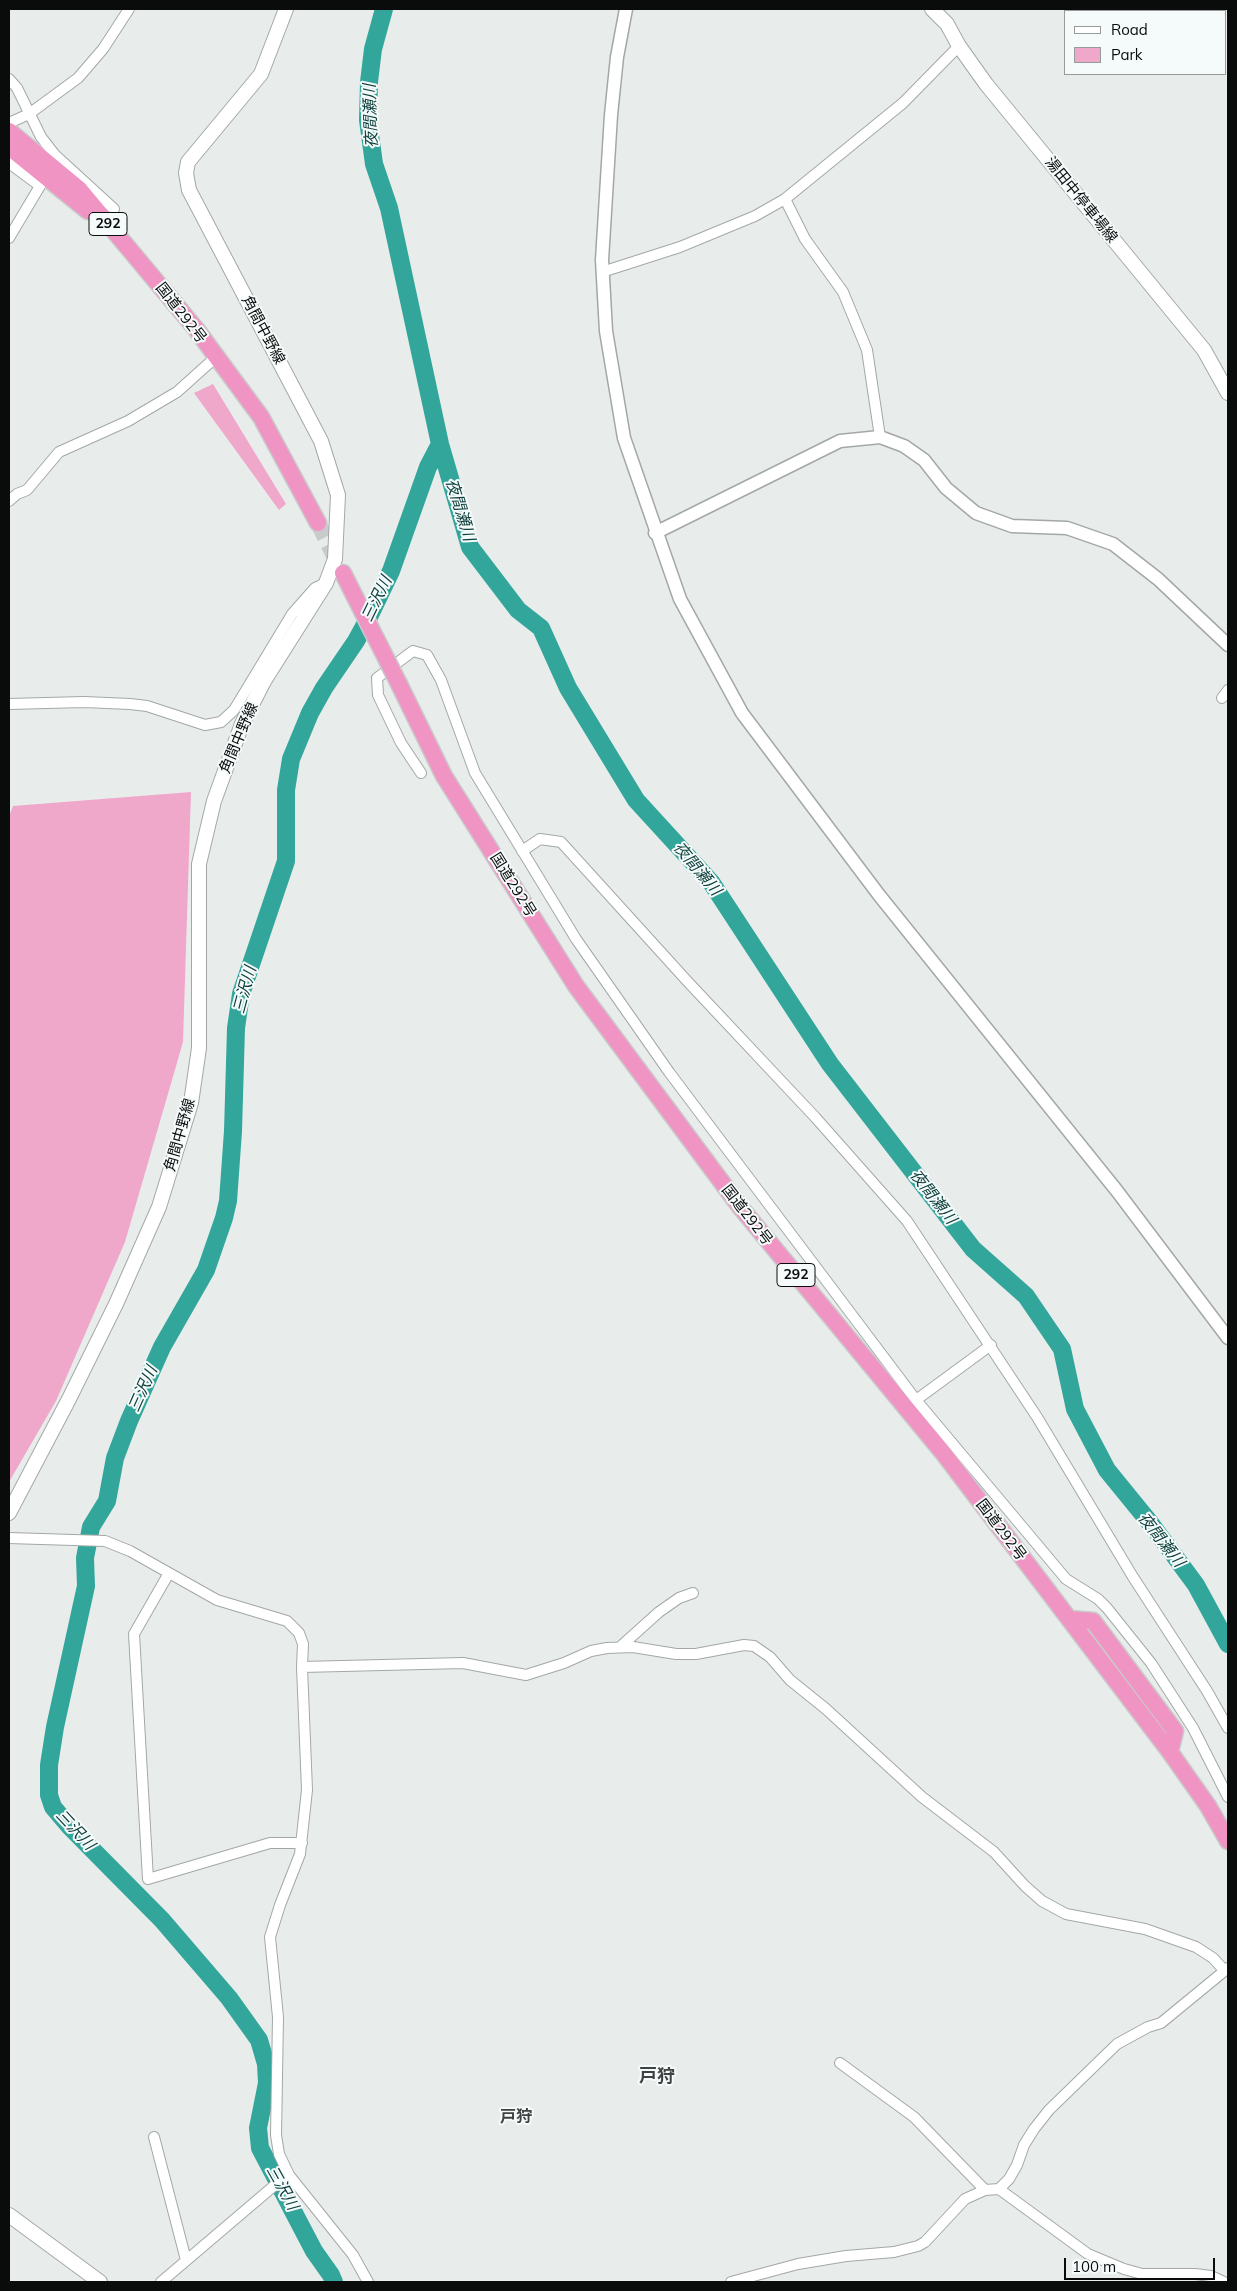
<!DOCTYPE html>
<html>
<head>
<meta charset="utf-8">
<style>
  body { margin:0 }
  #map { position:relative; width:1237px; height:2291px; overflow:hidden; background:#e8edec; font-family:Mulish,sans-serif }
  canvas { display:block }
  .frame { position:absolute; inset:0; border:10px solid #0a0c0b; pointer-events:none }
  .legend { position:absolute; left:1064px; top:10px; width:162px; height:65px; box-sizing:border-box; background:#f5fafa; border:1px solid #979b9a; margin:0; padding:6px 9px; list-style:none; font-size:15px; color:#0a0c0b }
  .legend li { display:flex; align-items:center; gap:10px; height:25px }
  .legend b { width:25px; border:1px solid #979b9a }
  .scale { position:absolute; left:1064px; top:2258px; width:151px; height:22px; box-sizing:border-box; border:2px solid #0a0c0b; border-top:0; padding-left:6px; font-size:15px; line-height:18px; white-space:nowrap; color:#0a0c0b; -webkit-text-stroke:4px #f5fafa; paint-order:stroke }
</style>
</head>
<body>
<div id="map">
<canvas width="1237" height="2291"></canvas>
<div class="frame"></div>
<ul class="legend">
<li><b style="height:6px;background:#fff"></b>Road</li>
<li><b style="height:14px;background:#efa8ca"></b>Park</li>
</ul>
<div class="scale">100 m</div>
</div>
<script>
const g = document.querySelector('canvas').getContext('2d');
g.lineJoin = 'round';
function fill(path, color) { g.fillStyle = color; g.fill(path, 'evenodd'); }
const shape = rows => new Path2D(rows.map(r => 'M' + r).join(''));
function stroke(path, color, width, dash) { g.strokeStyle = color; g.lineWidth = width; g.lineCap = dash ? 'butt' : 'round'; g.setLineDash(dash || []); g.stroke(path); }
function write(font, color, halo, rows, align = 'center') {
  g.font = font + ' Mulish,"Noto Sans JP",sans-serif'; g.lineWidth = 4; g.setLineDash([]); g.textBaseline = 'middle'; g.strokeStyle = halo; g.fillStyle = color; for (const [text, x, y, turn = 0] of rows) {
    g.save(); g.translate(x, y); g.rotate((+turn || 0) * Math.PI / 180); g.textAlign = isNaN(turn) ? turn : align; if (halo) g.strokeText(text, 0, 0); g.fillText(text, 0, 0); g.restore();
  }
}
const green = shape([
  [213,384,286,504,279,510,194,393],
  [191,792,183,1042,125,1242,56,1401,9,1482,9,816,13,806]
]);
const river = shape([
  [384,9,373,49,369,82,368,120,374,164,389,208,440,444,470,547,518,610,541,628,568,688,636,800,711,882,830,1064,973,1249,1026,1296,1062,1349,1075,1409,1107,1470,1151,1524,1196,1585,1228,1644],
  [334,2282,331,2275,314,2251,260,2148,258,2128,267,2083,266,2064,259,2040,229,1998,162,1920,70,1827,53,1807,49,1795,49,1765,55,1727,86,1586,85,1558,91,1527,107,1501,115,1458,129,1421,162,1347,206,1270,224,1218,228,1201,233,1131,236,1028,241,994,286,861,286,790,291,759,310,713,324,688,356,641,368,619,391,571,428,467,440,444]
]);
const trunkTunnel = shape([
  [318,523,338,564]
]);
const minor = shape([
  [9,79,17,88,41,137,55,155,114,209],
  [9,123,29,114,78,78,103,49,129,9],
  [9,163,40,186,9,238],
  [602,272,680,247,755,216,785,199],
  [880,437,867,350,843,292,805,239,785,199,903,103,959,46],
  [9,501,17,494,27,490,59,452,128,421,177,392,216,357],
  [1222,698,1228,690],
  [9,704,84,702,130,704,147,706,205,725,221,722,234,710,292,614,315,588,326,583],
  [421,773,401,743,378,695,377,678,413,651,427,655,441,680,475,773,576,939,669,1072,916,1400,1066,1579,1098,1599,1107,1608,1151,1663,1193,1728,1228,1797],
  [522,851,540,839,561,842,688,982,815,1117,907,1221,1037,1417,1133,1577,1207,1691,1228,1728],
  [916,1400,991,1345],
  [9,1538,105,1541,130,1551,217,1600,287,1621,299,1633,303,1644,302,1667,307,1790,300,1854,280,1905,270,1937,278,2017,276,2135,279,2154,289,2175,353,2255,368,2282],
  [169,1573,134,1634,148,1879,270,1843,302,1843],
  [620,1647,659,1612,679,1598,693,1593],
  [302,1667,463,1663,526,1675,564,1663,591,1651,607,1648,633,1647,676,1654,696,1654,744,1645,754,1646,770,1657,790,1680,826,1709,922,1797,994,1852,1025,1886,1042,1901,1066,1914,1145,1929,1196,1947,1213,1958,1224,1970],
  [840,2063,914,2117,985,2190],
  [154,2137,186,2260],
  [999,2189,1009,2179,1017,2165,1024,2145,1034,2129,1049,2110,1117,2044,1148,2027,1161,2023,1228,1968],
  [161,2282,275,2185,289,2175],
  [731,2282,798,2264,846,2256,894,2252,918,2246,925,2242,965,2199,985,2190,999,2189,1088,2254,1124,2269,1142,2274,1195,2274,1211,2276,1224,2282]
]);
const tertiary = shape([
  [626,9,617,57,611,115,602,260,606,331,624,438,680,599,742,713,879,895,1117,1191,1228,1338],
  [655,533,840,441,880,437,904,446,924,460,946,488,976,513,1012,526,1067,528,1113,544,1158,579,1228,645]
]);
const secondary = shape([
  [932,9,947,24,959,46,986,84,1204,350,1228,393],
  [9,1513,69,1399,116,1304,159,1207,191,1103,199,1048,199,864,214,801,242,724,264,681,326,583,335,559,338,495,321,441,189,190,186,173,188,162,261,74,286,9],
  [9,2215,100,2282]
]);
const trunk = shape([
  [9,131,79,189,196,329,261,417,318,523],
  [9,147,88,211],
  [343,573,354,595],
  [399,684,444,776,576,986,741,1208,944,1454,1170,1752,1208,1806,1228,1841],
  [1069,1619,1093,1621,1175,1731,1170,1752]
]);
const trunkBridge = shape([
  [354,595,399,684]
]);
const shields = [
  [108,224,38],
  [796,1275,38]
];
const shieldNames = [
  ["292",108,224],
  ["292",796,1275]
];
const streetNames = [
  ["湯田中停車場線",1081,200,51],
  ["国道292号",181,313,52],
  ["角間中野線",263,330,62],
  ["角間中野線",239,738,-67],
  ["国道292号",513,885,58],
  ["角間中野線",180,1135,-74],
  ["国道292号",747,1215,52],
  ["国道292号",1001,1530,53]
];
const waterNames = [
  ["夜間瀬川",371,116,-92],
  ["夜間瀬川",460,510,73],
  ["三沢川",377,599,-64],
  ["夜間瀬川",697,869,50],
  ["三沢川",245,990,-75],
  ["夜間瀬川",933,1197,52],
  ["三沢川",143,1389,-66],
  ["夜間瀬川",1161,1540,52],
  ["三沢川",75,1830,47],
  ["三沢川",282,2188,61]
];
const neighbourhoodNames = [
  ["戸狩",516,2117]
];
const quarterNames = [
  ["戸狩",657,2077]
];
fill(green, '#efa8ca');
stroke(river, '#33a69c', 18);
stroke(trunkTunnel, '#c7cbca', 16, [16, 8]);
stroke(minor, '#a3a8a7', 12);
stroke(tertiary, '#a3a8a7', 15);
stroke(secondary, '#a3a8a7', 16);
stroke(trunk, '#c9cac9', 19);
stroke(minor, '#fff', 10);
stroke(tertiary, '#fff', 12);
stroke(secondary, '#fff', 14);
stroke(trunk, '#f094c4', 16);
stroke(trunkBridge, '#c9cac9', 19, []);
stroke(trunkBridge, '#f094c4', 16);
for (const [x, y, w] of shields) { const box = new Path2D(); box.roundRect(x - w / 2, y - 11.5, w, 23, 4); g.fillStyle = '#f5fafa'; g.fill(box); stroke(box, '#0a0c0b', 1); }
write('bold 14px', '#0a0c0b', null, shieldNames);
write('15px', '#0a0c0b', '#f5fafa', streetNames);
write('italic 16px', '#0b3e3a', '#f5fafa', waterNames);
write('bold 16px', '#3e4241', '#f5fafa', neighbourhoodNames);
write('bold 18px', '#3e4241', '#f5fafa', quarterNames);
</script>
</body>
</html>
